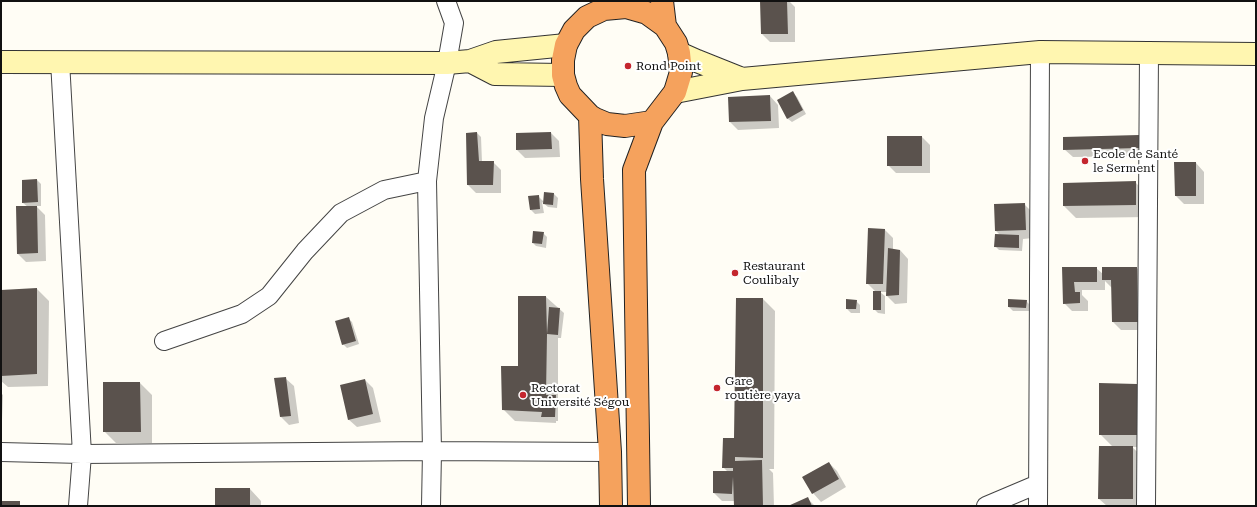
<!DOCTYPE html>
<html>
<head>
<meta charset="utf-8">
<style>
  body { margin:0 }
  #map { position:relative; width:1257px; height:507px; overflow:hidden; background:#fffdf5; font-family:"Roboto Serif",serif }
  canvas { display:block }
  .frame { position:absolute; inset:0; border:2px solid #111; pointer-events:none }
</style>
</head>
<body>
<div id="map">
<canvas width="1257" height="507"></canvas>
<div class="frame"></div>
</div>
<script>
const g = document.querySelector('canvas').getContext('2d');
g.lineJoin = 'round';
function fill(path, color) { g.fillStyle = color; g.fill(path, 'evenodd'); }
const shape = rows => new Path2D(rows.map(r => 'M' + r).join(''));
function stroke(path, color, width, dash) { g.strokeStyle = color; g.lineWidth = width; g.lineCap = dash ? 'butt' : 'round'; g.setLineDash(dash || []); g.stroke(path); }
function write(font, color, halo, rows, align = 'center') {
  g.font = font + ' "Roboto Serif",serif'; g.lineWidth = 4; g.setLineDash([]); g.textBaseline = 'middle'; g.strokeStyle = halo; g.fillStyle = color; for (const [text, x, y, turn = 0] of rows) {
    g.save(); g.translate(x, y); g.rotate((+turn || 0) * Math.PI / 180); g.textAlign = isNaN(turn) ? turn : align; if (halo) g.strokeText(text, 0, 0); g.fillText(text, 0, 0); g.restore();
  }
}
const shadow = shape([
  [761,1,789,1,795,7,795,42,770,42,762,34],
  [793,93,797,97,806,114,792,122,788,119,778,100],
  [770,96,778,105,779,128,738,130,730,122],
  [477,133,481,137,482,162,493,162,501,170,501,193,476,193,468,185,467,134],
  [551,133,559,141,560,157,525,158,517,150,517,134],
  [1138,136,1146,144,1146,156,1073,157,1064,149],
  [922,137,930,145,930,173,896,173,888,165],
  [1175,163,1196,163,1204,172,1204,204,1184,204,1176,196],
  [37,180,41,184,41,206,36,206,45,215,46,261,26,262,18,254,28,207,23,203],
  [1135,182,1147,194,1148,217,1076,218,1064,206],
  [545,193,554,194,558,198,557,208,548,207,542,202,544,213,535,214,531,210,538,196,544,202],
  [995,204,1024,204,1032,212,1033,238,1023,239,1022,251,999,250,995,246,1000,235,996,231],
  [885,230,893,238,893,250,900,250,908,259,907,303,895,304,887,296,887,292,880,292,885,296,885,314,878,313,874,309,876,292,867,283],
  [543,233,547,237,546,248,536,246,533,243],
  [1063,268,1096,268,1103,274,1137,268,1145,276,1146,330,1121,330,1113,322,1112,288,1105,281,1105,290,1082,290,1082,295,1088,301,1088,311,1072,311,1064,303],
  [37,289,49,301,48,386,8,387,1,381,1,291],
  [546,297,564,313,561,338,558,338,558,421,556,421,556,423,515,421,503,409],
  [737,299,763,299,775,311,774,469,769,469,773,473,774,506,735,506,735,501,722,501,714,493,728,472,723,467,735,439],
  [856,301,860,305,860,313,851,313,847,309],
  [1026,301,1030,305,1030,311,1013,311,1009,307],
  [348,318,352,322,359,344,347,348,343,344],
  [285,378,294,386,299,423,289,425,281,417],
  [365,380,373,388,381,422,357,427,348,419],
  [140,383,152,395,152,443,116,443,104,431],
  [1137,385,1149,397,1148,447,1132,447,1145,459,1144,506,1107,506,1099,499,1113,447,1100,434],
  [1,393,3,395,2,421,1,421],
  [829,463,837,471,846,487,821,502,813,493],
  [250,489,261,501,261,506,216,506],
  [808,499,815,506,791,506]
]);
const building = shape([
  [760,1,787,1,788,34,761,34],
  [793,91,803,110,787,119,777,100],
  [770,95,771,121,729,122,728,97],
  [477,132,479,161,494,161,493,185,467,185,466,133],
  [551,132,552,149,516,150,516,133],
  [1139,135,1139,148,1063,150,1063,137],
  [887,136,922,136,922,166,887,166],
  [1174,162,1196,162,1196,196,1175,196],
  [37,179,38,202,22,203,22,180],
  [1136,181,1136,205,1063,206,1063,183],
  [544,192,554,193,553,205,543,204],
  [539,195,540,209,530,210,528,196],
  [1025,203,1026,230,995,231,994,204],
  [16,206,37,206,38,253,17,254],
  [868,228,885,229,883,284,866,284],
  [533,231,544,232,542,244,532,243],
  [995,234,1019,235,1019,248,994,247],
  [888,248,900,250,899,295,886,296],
  [1062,267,1097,267,1097,282,1074,282,1075,292,1080,292,1080,303,1063,304],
  [1102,267,1137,267,1138,322,1112,322,1111,280,1102,280],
  [37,288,37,374,1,376,1,290],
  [873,291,881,291,881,310,873,310],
  [518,296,546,296,547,334,549,307,560,308,558,335,547,334,546,395,556,395,555,417,541,417,542,412,502,410,501,366,518,366],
  [736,298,763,298,763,458,735,457,735,461,762,460,763,506,734,506,733,477,732,494,713,493,713,471,733,471,733,468,722,468,723,438,734,438],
  [846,299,857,300,856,309,846,309],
  [1008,299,1027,300,1026,308,1008,307],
  [349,317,356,341,342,345,335,321],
  [286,377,291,416,280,417,274,378],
  [365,379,373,414,348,420,340,385],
  [103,382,140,382,141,432,103,432],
  [1099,383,1137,384,1137,435,1099,435],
  [1099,446,1133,446,1133,499,1098,499],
  [829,462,839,479,812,494,802,477],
  [215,488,250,488,250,506,215,506],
  [808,497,812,506,788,506],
  [1,501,20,501,20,506,1,506]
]);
const street = shape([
  [60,61,82,454,78,506],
  [164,341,242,314,269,296,305,251,341,213,384,190,427,181],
  [1,452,82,454,432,451,610,452],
  [431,506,432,451,427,181,434,118,447,63,454,23,446,1],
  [986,506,1038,484],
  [1038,506,1040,52],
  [1146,506,1149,53]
]);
const secondary = shape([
  [679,53,697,61,742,79],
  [470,61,495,74,563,75],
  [1,62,447,63,470,61,496,52,566,45],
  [675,92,742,79,1040,52,1256,54]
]);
const highway = shape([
  [662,1,665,26],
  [626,7,647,13,665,26,676,43,679,53,681,72,675,92,652,122,625,126,607,124,595,119,590,116,570,95,566,86,563,75,563,60,566,45,574,30,587,17,604,9,626,7],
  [590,116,592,179,610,452,611,506],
  [639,506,634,170,652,122]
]);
const markers = [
  [628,66,4,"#c4262e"],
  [1085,161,4,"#c4262e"],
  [735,273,4,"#c4262e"],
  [717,388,4,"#c4262e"],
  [523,395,4,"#c4262e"]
];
const poiNames = [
  ["Rond Point",636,66],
  ["Ecole de Santé",1093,154],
  ["le Serment",1093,168],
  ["Restaurant",743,266],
  ["Coulibaly",743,280],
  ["Gare",725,381],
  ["routière yaya",725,395],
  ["Rectorat",531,388],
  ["Université Ségou",531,402]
];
fill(shadow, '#0003');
fill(building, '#5a524d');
stroke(street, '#444', 20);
stroke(secondary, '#333', 24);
stroke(highway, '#222', 24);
stroke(street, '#fff', 18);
stroke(secondary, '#fff6b0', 22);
stroke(highway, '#f5a25d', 22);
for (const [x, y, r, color] of markers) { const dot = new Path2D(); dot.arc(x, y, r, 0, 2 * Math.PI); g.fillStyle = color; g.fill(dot); stroke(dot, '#fff', 1.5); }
write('12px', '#111', '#fff', poiNames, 'left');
</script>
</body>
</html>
